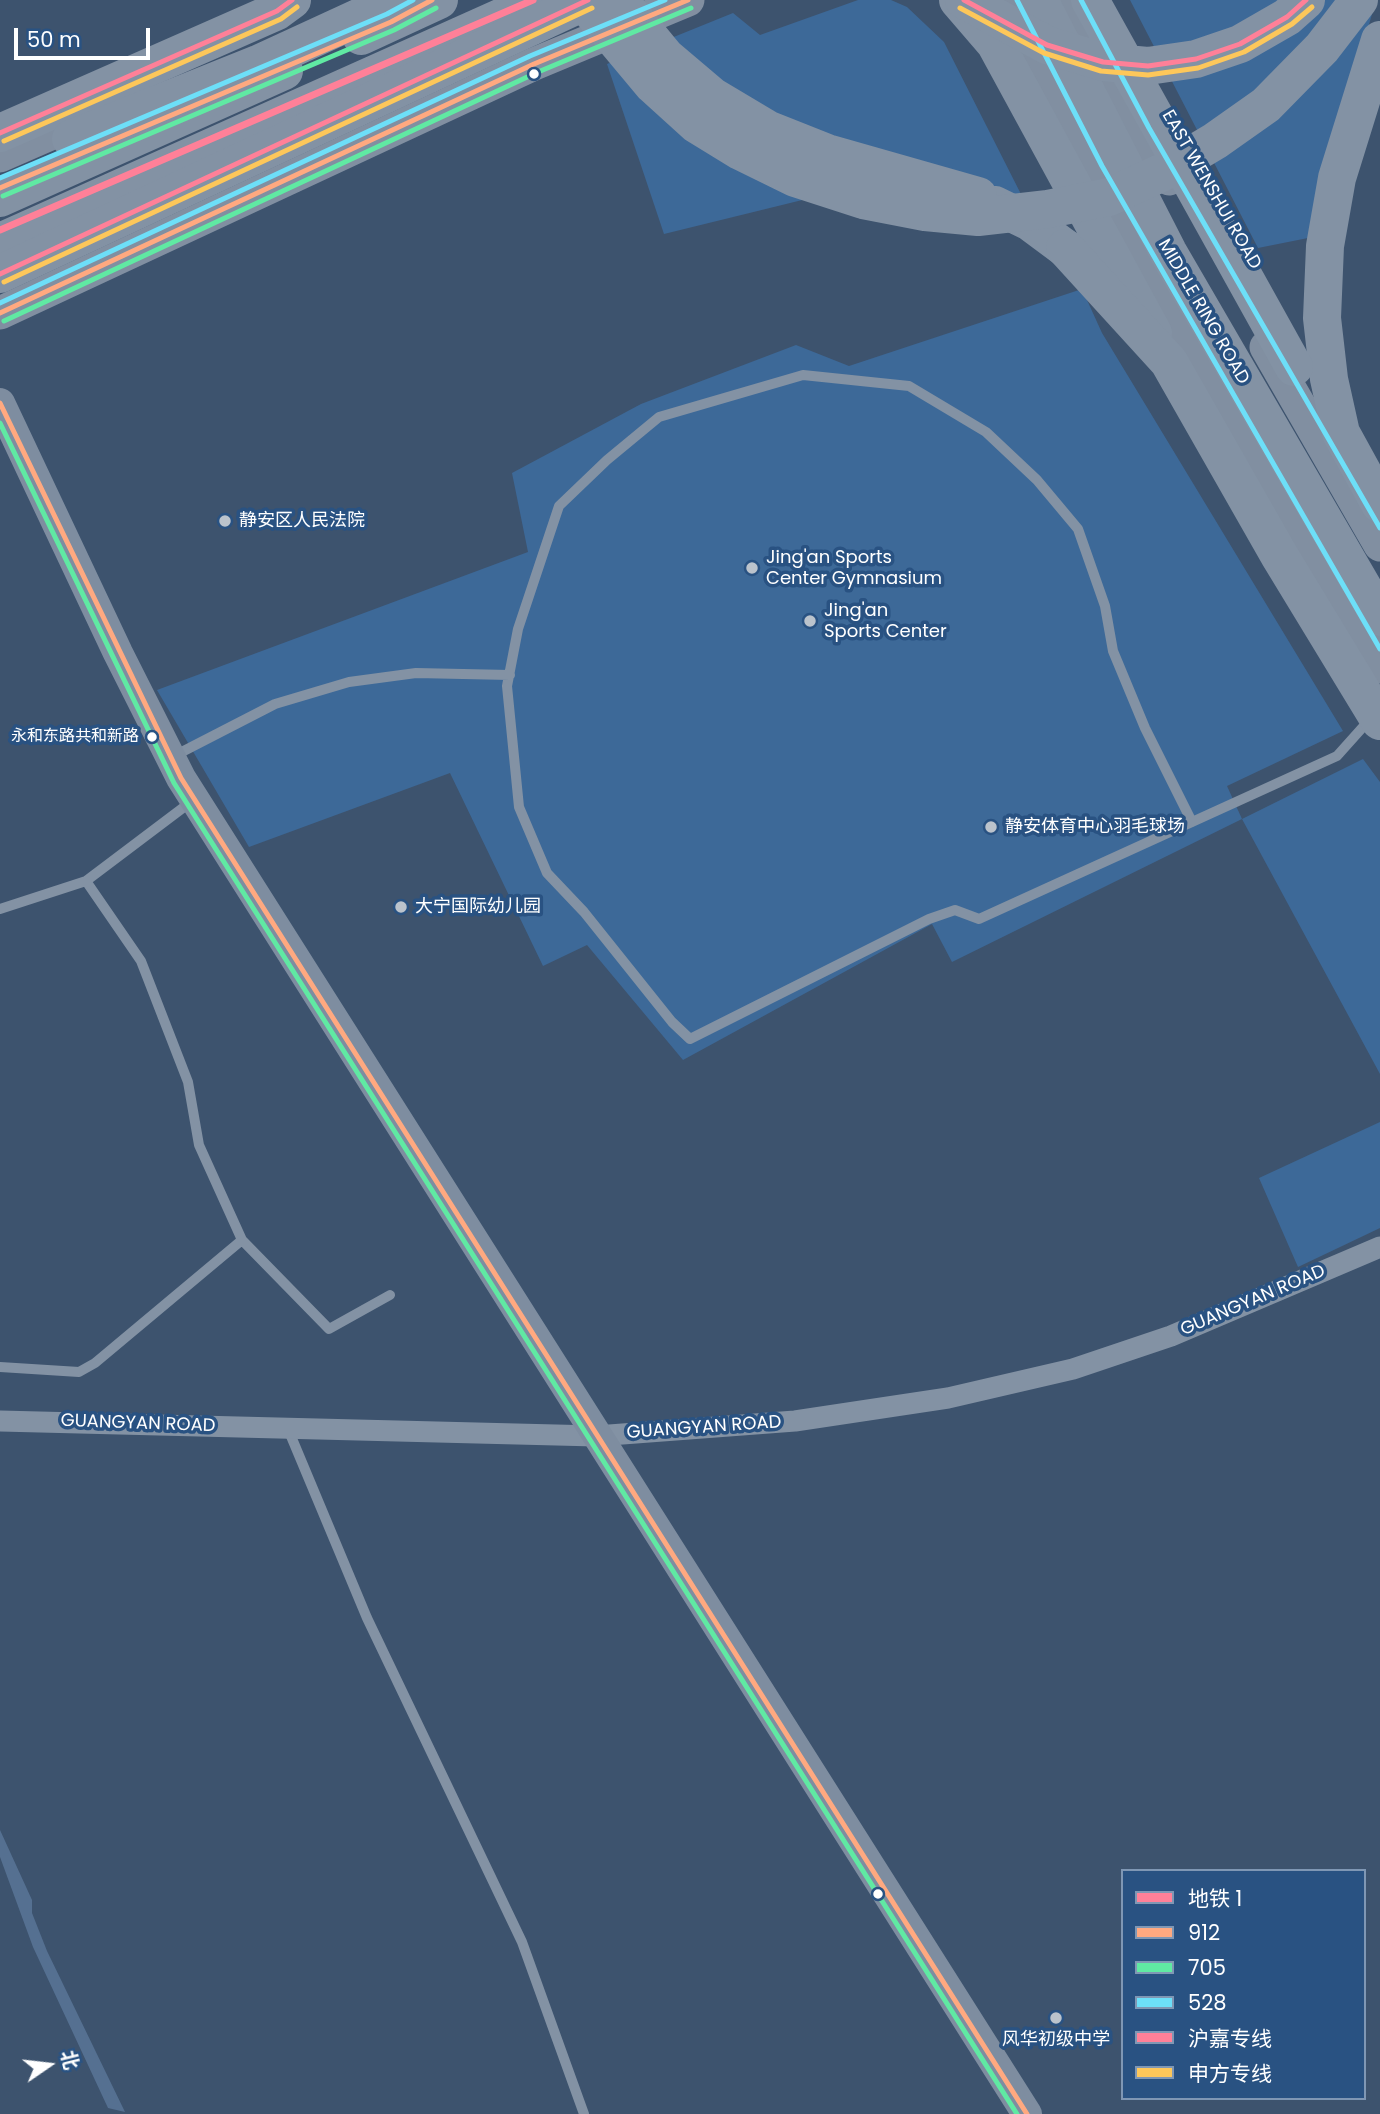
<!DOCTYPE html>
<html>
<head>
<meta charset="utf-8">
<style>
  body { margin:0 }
  #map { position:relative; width:1380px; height:2114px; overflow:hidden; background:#3d536e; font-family:Poppins,"Noto Sans SC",sans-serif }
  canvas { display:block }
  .legend { position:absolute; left:1121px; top:1869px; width:245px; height:231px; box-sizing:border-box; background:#295282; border:2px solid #7f97b4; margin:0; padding:9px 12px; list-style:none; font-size:21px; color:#fff }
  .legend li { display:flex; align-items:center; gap:14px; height:35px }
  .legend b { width:35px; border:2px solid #7f97b4 }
  .north { position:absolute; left:14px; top:2030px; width:70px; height:70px; -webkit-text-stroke:5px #295282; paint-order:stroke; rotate:76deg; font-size:19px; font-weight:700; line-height:28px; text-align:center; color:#fff }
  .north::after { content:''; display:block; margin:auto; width:24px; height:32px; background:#fff; clip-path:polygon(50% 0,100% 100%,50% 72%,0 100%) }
  .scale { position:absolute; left:14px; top:28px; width:136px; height:32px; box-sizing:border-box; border:4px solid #fff; border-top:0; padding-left:9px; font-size:21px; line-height:24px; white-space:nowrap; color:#fff; -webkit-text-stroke:5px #295282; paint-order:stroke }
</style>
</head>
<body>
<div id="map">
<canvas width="1380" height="2114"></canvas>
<ul class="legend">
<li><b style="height:9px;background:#ff8098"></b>地铁 1</li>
<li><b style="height:9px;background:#ffa980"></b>912</li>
<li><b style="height:9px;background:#60e9a3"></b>705</li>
<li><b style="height:9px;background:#6ddff8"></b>528</li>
<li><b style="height:9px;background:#ff8098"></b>沪嘉专线</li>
<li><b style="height:9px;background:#fdc75a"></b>申方专线</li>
</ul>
<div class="north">北</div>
<div class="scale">50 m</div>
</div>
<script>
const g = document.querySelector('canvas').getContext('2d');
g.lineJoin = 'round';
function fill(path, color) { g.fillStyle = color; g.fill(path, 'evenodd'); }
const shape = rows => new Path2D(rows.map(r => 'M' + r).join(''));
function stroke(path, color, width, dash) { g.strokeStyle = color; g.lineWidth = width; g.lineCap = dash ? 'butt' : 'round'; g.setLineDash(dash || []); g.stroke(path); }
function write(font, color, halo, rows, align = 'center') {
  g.font = font + ' Poppins,"Noto Sans SC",sans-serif'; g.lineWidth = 7; g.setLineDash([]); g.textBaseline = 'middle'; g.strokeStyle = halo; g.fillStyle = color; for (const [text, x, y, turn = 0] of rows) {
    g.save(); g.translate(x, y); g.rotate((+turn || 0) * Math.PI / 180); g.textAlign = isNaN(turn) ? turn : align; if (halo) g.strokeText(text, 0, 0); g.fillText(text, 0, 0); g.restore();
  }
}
const green = shape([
  [858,0,891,0,907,7,944,42,1029,210,843,190,664,234,607,64,733,13,760,35],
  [1130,0,1376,0,1308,238,1258,248],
  [1082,289,1102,333,1343,731,1227,786,1242,819,1363,759,1380,782,1380,1074,1242,819,952,962,932,924,683,1060,587,945,543,966,450,773,249,847,157,690,528,552,512,473,641,404,796,345,849,366],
  [1380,1122,1380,1228,1298,1267,1259,1178]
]);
const water = shape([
  [0,1830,32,1900,32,1913,47,1951,125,2112,108,2108,33,1947,0,1857]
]);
const lane = shape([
  [172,757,275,704,349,682,416,673,510,675],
  [1192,822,1145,728,1113,651,1105,606,1078,529,1037,480,986,432,909,386,803,375,659,417,607,460,559,506,518,629,507,686,519,807,547,873,584,912,672,1022,690,1039,929,919,955,910,979,919,1192,822,1337,756,1371,718],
  [86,881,141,961,188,1082,199,1145,242,1240,329,1329,390,1295],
  [0,909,86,881,192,801],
  [0,1367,79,1372,95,1363,242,1240],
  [288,1429,367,1618,522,1942,584,2114]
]);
const street = shape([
  [0,1421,596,1436,795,1421,948,1398,1073,1369,1171,1336,1380,1247]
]);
const secondary = shape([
  [0,403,118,653,181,778,1027,2114]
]);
const primary = shape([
  [1007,0,1094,170,1380,667],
  [1071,0,1169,179],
  [0,156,94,115],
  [0,313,534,64,688,0],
  [1266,347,1380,545]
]);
const highway = shape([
  [958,0,995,43,1153,333],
  [1039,0,1168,252,1380,617],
  [361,36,439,0],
  [1380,40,1337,178,1325,246,1322,318,1329,379,1341,433,1380,504],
  [0,133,277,11,292,0],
  [0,198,284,71],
  [995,205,1030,222,1065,248],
  [0,242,540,0]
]);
const highwayBridge = shape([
  [582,0,653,85,696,124,740,151,795,178,863,200,925,212,978,217,1048,209,1109,197,1163,172,1215,141,1266,105,1322,48,1359,0],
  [619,0,666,57,712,96,769,130,827,153,978,196],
  [964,0,1047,45,1103,62,1148,66,1196,59,1240,44,1287,17,1306,0],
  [1090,0,1294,367],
  [71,139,258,64,397,0],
  [1065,248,1169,362,1279,555,1380,721],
  [0,274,588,0]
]);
const bus1 = shape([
  [0,188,391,22,432,0],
  [0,313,534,64,688,0],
  [0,403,181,778,1027,2114]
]);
const bus2 = shape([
  [3,196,394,30,436,8],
  [4,321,538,72,691,8],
  [0,423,174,783,1017,2114]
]);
const bus3 = shape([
  [1017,0,1102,166,1380,649],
  [1081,0,1149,128,1380,528],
  [0,178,387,14,413,0],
  [0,303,530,56,665,0]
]);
const bus4 = shape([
  [964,0,1047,45,1103,62,1148,66,1196,59,1240,44,1287,17,1306,0],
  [0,133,277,11,292,0],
  [0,274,588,0]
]);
const bus5 = shape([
  [960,8,1044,53,1101,71,1148,75,1198,68,1244,52,1292,24,1312,7],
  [4,141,281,19,297,7],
  [4,282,592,8]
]);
const metro1 = shape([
  [0,230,533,0]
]);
const markers = [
  [534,74,6,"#fff"],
  [225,521,7,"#bbc3cc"],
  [752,568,7,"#bbc3cc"],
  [810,621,7,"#bbc3cc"],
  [152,737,6,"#fff"],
  [991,827,7,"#bbc3cc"],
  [401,907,7,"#bbc3cc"],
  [878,1894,6,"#fff"],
  [1056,2018,7,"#bbc3cc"]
];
const busNames = [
  ["永和东路共和新路",139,737]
];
const streetNames = [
  ["EAST WENSHUI ROAD",1211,190,60],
  ["MIDDLE RING ROAD",1203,312,60],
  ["GUANGYAN ROAD",1253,1301,-23],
  ["GUANGYAN ROAD",138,1424,2],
  ["GUANGYAN ROAD",704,1428,-4]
];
const poiNames = [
  ["静安区人民法院",239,521],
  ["Jing'an Sports",766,558],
  ["Center Gymnasium",766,579],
  ["Jing'an",824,611],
  ["Sports Center",824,632],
  ["静安体育中心羽毛球场",1005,827],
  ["大宁国际幼儿园",415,907],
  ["风华初级中学",1056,2040,"center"]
];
fill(green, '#3d6998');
fill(water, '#557091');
stroke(lane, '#8392a4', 10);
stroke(street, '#8392a4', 21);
stroke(secondary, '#7e8da0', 30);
stroke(primary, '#818fa1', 33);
stroke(highway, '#8392a4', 38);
stroke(highwayBridge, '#8392a4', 38);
stroke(bus1, '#ffa980', 5);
stroke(bus2, '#60e9a3', 5);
stroke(bus3, '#6ddff8', 5);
stroke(bus4, '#ff8098', 5);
stroke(bus5, '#fdc75a', 5);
stroke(metro1, '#ff8098', 7);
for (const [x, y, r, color] of markers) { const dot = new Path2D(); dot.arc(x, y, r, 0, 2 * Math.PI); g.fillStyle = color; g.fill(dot); stroke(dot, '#295282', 2.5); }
write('16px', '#fff', '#295282', busNames, 'right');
write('18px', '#fff', '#295282', streetNames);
write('18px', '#fff', '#295282', poiNames, 'left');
</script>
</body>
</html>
